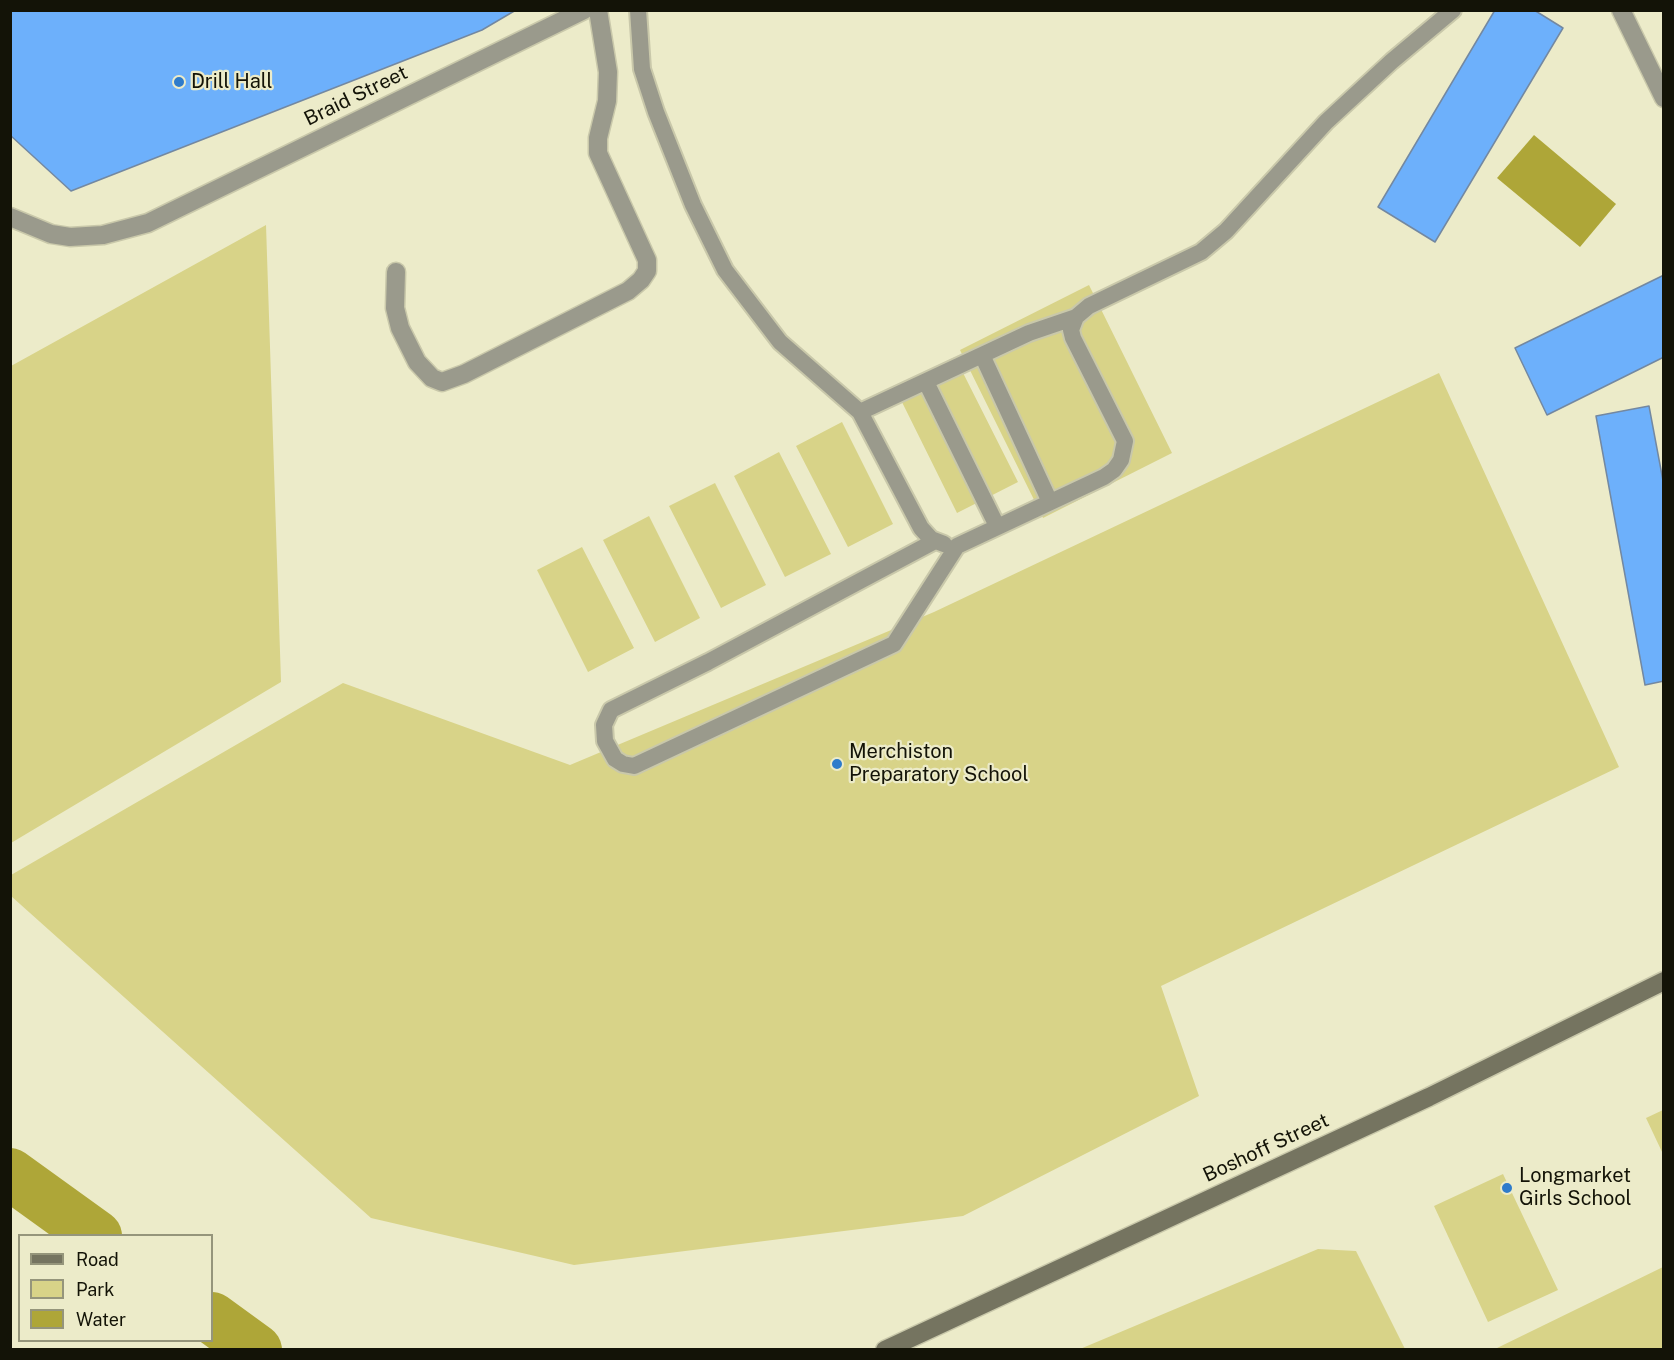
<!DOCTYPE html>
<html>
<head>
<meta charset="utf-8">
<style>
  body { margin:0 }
  #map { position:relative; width:1674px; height:1360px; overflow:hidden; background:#ecebc9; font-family:"Public Sans",sans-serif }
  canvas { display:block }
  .frame { position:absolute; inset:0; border:12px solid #131307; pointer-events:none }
  .legend { position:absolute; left:18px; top:1234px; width:195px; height:108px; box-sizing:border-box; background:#ecebc9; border:2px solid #95957b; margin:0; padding:8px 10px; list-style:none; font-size:18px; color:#131307 }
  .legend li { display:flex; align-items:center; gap:12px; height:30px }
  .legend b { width:30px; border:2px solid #95957b }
</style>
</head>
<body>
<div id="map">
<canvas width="1674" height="1360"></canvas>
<div class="frame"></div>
<ul class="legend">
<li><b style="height:8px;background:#757460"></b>Road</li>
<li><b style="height:16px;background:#d8d388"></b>Park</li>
<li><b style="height:16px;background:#aea638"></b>Water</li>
</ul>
</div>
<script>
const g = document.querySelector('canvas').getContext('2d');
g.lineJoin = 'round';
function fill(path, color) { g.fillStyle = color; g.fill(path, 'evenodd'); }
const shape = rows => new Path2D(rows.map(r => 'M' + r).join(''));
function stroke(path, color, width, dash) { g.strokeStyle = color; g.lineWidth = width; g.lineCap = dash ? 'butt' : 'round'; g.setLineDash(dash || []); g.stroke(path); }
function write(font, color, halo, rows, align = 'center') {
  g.font = font + ' "Public Sans",sans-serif'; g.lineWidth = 4.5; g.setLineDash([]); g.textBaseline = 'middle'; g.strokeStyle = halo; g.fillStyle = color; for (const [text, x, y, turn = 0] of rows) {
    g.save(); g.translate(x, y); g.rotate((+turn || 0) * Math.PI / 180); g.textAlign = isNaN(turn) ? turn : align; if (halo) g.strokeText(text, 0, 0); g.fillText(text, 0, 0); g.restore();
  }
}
const green = shape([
  [266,225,281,682,11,843,11,366],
  [1089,285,1172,453,1043,518,960,350],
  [955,357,1018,482,957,513,895,388],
  [1439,373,1619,767,1161,986,1199,1096,963,1216,574,1265,371,1218,11,896,11,875,343,683,570,765,934,612],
  [842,422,893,524,848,547,796,446],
  [779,452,831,554,785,577,734,476],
  [715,483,766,585,721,608,669,506],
  [649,516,700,618,655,642,603,540],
  [582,547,634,648,588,672,537,570],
  [1663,1110,1663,1154,1646,1118],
  [1503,1174,1558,1290,1488,1322,1434,1206],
  [1318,1249,1356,1251,1405,1349,1080,1349],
  [1663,1267,1663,1349,1495,1349]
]);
const water = shape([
  [1534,135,1616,204,1580,247,1497,178]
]);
const river = shape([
  [10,1174,96,1236],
  [212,1318,256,1350]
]);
const building = shape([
  [10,10,516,10,482,30,71,191,10,135,10,10],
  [1495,10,1534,10,1563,28,1435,242,1378,207,1495,10],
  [1664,275,1664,357,1547,415,1515,348,1664,275],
  [1649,406,1664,486,1664,681,1645,685,1596,416,1649,406]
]);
const lane = shape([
  [638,10,642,69,656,112,693,205,725,270,780,342,860,412,921,528,931,539,944,544],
  [982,355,1050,502],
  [926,382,997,526],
  [860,412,1029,333,1076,317],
  [935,541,708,662,611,710,604,725,605,741,615,759,623,764,634,766,894,644,957,546,1104,477,1114,470,1121,460,1125,441,1073,338,1071,330,1076,317,1089,306,1201,252,1226,231,1326,122,1392,61,1453,10]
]);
const street = shape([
  [1621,10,1664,98],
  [10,217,51,234,70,237,103,235,148,223,584,10],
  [396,272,395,308,400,328,417,362,432,378,442,382,464,374,628,291,641,280,647,271,647,260,598,153,598,138,607,101,608,72,598,10]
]);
const secondary = shape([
  [885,1350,1429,1097,1664,981]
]);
const markers = [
  [179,82,6,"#2e7bcb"],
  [837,764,6,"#2e7bcb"],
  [1507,1188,6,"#2e7bcb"]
];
const poiNames = [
  ["Drill Hall",191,82],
  ["Merchiston",849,752],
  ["Preparatory School",849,775],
  ["Longmarket",1519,1176],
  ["Girls School",1519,1199]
];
const streetNames = [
  ["Braid Street",356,96,-26],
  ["Boshoff Street",1266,1148,-25]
];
fill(green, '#d8d388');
fill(water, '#aea638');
stroke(river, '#aea638', 52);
fill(building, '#6db0fb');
stroke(building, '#7388a1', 1.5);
stroke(lane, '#c9c8aa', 20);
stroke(street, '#c9c8aa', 21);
stroke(secondary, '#c9c8aa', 21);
stroke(lane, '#9a9a8c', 16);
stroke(street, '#9a9a8c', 18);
stroke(secondary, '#757460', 18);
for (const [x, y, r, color] of markers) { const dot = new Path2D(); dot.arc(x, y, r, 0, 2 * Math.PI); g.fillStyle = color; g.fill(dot); stroke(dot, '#ecebc9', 2); }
write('20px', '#131307', '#ecebc9', poiNames, 'left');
write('20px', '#131307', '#ecebc9', streetNames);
</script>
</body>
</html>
